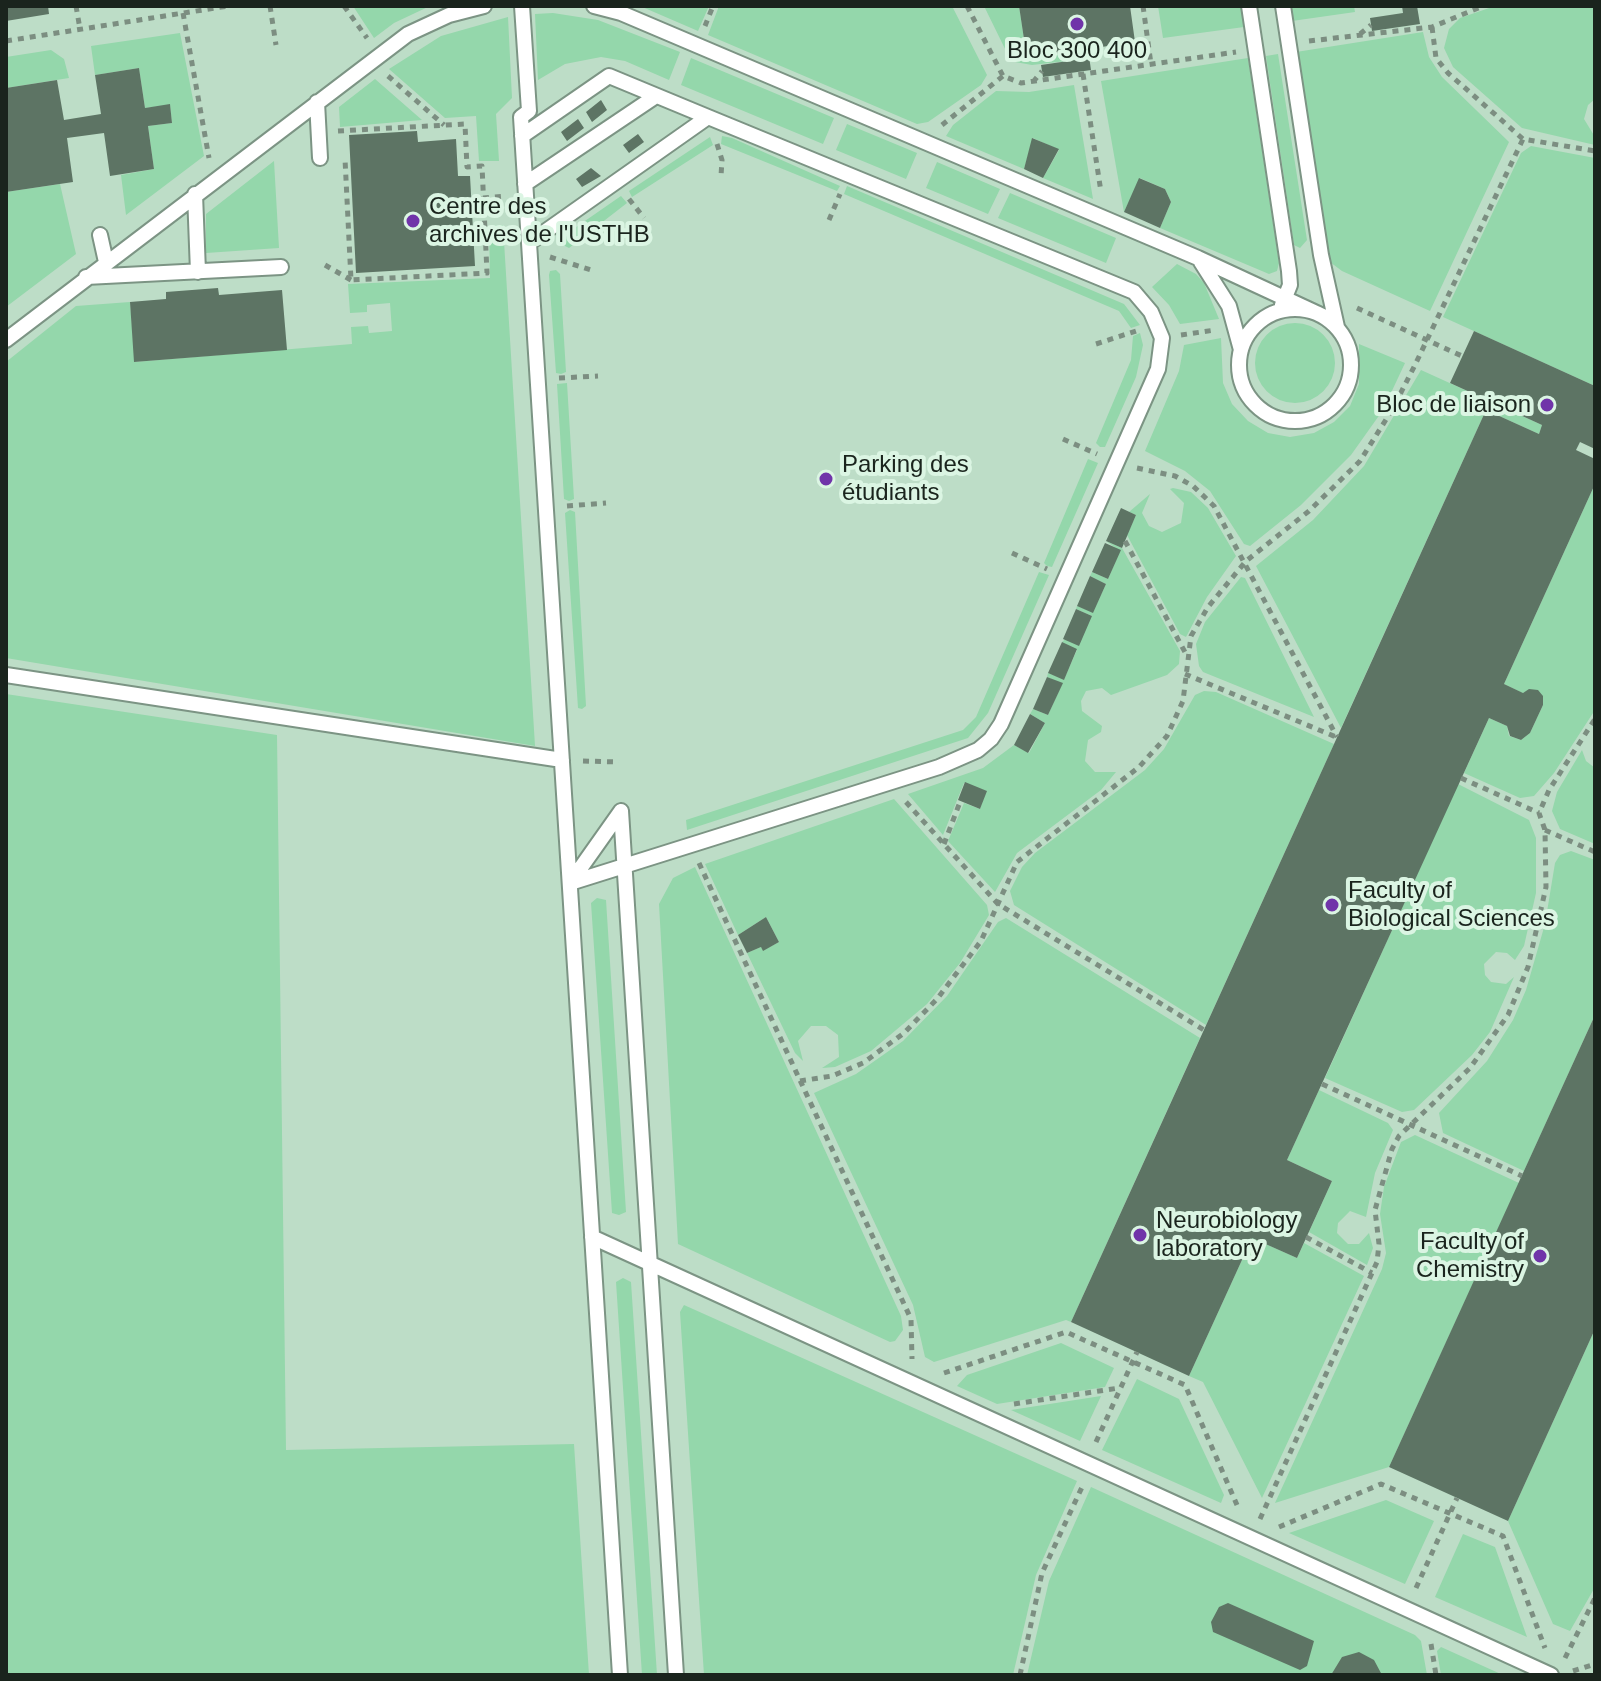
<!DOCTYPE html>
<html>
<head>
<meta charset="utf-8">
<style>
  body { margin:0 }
  #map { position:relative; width:1601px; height:1681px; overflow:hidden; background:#cee8d6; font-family:Arial,sans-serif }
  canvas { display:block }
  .frame { position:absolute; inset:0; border:8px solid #1a241d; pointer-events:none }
</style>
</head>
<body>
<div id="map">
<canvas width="1601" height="1681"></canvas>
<div class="frame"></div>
</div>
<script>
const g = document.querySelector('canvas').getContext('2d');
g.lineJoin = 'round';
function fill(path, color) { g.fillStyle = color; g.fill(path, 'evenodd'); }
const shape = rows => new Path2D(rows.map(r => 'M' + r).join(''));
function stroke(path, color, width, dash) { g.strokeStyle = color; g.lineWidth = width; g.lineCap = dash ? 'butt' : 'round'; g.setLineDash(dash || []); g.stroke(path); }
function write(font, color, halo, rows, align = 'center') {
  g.font = font + ' Arial,sans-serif'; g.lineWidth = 8; g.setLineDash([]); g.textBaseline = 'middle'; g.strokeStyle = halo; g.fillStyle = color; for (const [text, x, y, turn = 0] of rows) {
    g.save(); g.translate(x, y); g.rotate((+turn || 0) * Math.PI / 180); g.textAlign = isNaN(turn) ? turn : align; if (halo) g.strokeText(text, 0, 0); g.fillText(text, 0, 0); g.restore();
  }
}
const built = shape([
  [6,6,1595,6,1595,1675,6,1675]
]);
const green = shape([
  [353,6,430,6,394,23,374,38],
  [640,6,709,6,698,31],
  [719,6,952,6,987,75,981,85,928,122,917,124,708,35],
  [984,6,1019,6,1027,59,1073,51,1075,60,1032,65,1015,62,1009,57],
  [1158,6,1241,6,1244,27,1163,38],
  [1290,6,1354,6,1355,12,1292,21],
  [1495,6,1595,6,1595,99,1588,105,1584,119,1595,137,1595,145,1522,128,1453,67,1444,48,1449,29,1460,18],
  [553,13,598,20,680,52,669,80,625,61,601,57,565,64,538,80,535,14],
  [508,17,512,98,496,114,499,161,479,161,476,116,445,118,389,69,441,36],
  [1423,32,1429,57,1442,77,1509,142,1430,311,1342,271,1330,262,1296,52],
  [180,33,204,156,126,215,121,175,154,169,148,126,172,123,170,105,145,108,139,68,95,75,91,46],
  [51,50,64,59,69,78,6,88,6,57],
  [1278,54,1307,240,1300,248,1294,245,1266,56],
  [691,58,834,118,823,144,681,85],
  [1248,58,1279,263,1277,271,1269,274,1160,228,1171,202,1165,189,1140,178,1124,212,1101,81],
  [375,79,422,120,340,127,339,107],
  [1074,85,1093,199,1043,178,1059,150,1033,138,1024,169,946,136,953,125,996,91,1029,92],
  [847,124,917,153,906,179,836,150],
  [722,136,732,138,840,186,837,191,721,144],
  [710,137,713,145,632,197,629,191],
  [1531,146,1595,158,1595,386,1443,317,1521,153],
  [274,161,279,248,206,253,206,214],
  [937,162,1000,189,988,214,926,188],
  [60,184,76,254,6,307,6,192],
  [847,186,1124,304,1140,325,1131,328,1119,311,844,194],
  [1010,193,1116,238,1106,263,998,218],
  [621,196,627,203,569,248,561,244,569,232],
  [503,225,535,746,6,658,6,362,76,306,130,302,135,362,352,344,351,327,368,326,369,333,392,331,390,303,367,305,367,312,350,313,348,284,490,278,489,226],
  [1177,264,1196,274,1204,283,1219,319,1180,324,1169,305,1152,287],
  [556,270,560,274,566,372,561,374,556,373,549,275,550,271],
  '1255 363a40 40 0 1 1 80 0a40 40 0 1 1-80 0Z',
  [1140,333,1143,345,1136,377,1105,447,1100,447,1096,443,1131,360,1133,336],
  [1221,338,1223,383,1232,404,1248,421,1268,433,1290,437,1314,433,1334,422,1350,406,1359,384,1359,344,1405,363,1383,410,1351,455,1301,505,1250,546,1244,544,1210,491,1185,471,1145,451,1179,371,1184,345],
  [1421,370,1542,425,1539,434,1486,410,1341,728,1256,566,1313,520,1364,466],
  [567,383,574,499,569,501,564,499,557,384],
  [1088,459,1098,463,1052,567,1047,566,1044,563],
  [1595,484,1595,710,1554,773,1534,796,1520,798,1464,773,1489,718,1507,726,1509,736,1521,740,1530,733,1543,705,1543,697,1537,690,1522,693,1504,684],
  [1173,488,1191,492,1208,508,1236,556,1207,597,1186,637,1180,634,1127,535,1136,515,1129,512,1150,494,1142,513,1149,526,1162,532,1181,523,1184,503,1170,489],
  [570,510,575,512,586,706,582,709,578,708,565,513],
  [1106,541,1122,548,1180,651,1179,664,1167,675,1111,695,1102,688,1086,691,1081,701,1082,711,1102,726,1101,732,1088,740,1085,761,1095,772,1116,772,1101,790,1017,853,995,892,948,841,964,803,980,809,986,791,964,783,943,835,908,794,983,768,1014,745,1029,753,1045,723,1030,714,1033,709,1048,715,1062,684,1047,677,1048,673,1064,679,1077,650,1062,642,1092,616,1076,609,1077,606,1093,612,1106,584,1090,576,1092,572,1108,579,1120,551],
  [1039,572,1049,575,988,713,968,738,687,830,686,820,963,730,976,717],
  [1241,577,1245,578,1314,717,1203,672,1199,666,1196,644,1205,622],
  [1204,691,1216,692,1334,744,1206,1025,1014,905,1010,891,1022,867,1035,853,1145,770,1164,749,1195,695],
  [6,694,277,735,286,1450,574,1444,589,1675,6,1675],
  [1582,750,1586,761,1595,768,1595,844,1560,829,1552,811,1557,792],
  [1458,784,1529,820,1536,838,1536,893,1524,946,1515,960,1507,953,1496,952,1484,964,1485,975,1491,982,1506,984,1514,977,1490,1032,1472,1055,1414,1110,1402,1112,1325,1078],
  [894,799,987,905,989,915,960,963,927,1004,871,1051,835,1067,822,1068,839,1057,838,1035,826,1026,811,1026,798,1041,803,1061,795,1053,747,953,761,947,764,950,779,942,766,917,738,935,705,864],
  [1571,851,1595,860,1595,1015,1524,1171,1443,1133,1439,1113,1487,1061,1513,1020,1526,990,1545,924,1555,863,1560,855],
  [695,867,901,1316,903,1330,895,1341,890,1342,678,1244,659,904,673,878],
  [597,898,606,900,626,1212,619,1215,612,1213,591,903],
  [1006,918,1200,1038,1071,1322,1066,1320,934,1362,925,1357,913,1305,814,1093,856,1074,903,1041,947,996,998,922],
  [1319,1090,1388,1123,1393,1130,1375,1173,1366,1217,1350,1211,1338,1223,1337,1233,1348,1244,1359,1244,1369,1233,1373,1248,1367,1265,1309,1232,1332,1181,1287,1160],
  [1415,1135,1519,1183,1389,1467,1275,1503,1382,1269,1386,1253,1380,1214,1384,1187,1401,1142],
  [1252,1238,1297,1258,1304,1243,1364,1276,1262,1498,1203,1382,1189,1376],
  [623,1278,631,1282,657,1675,642,1675,616,1282],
  [684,1305,1077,1481,1036,1575,1013,1675,704,1675,680,1312],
  [1595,1329,1595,1587,1570,1631,1553,1624,1508,1521],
  [1061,1343,1114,1368,1105,1387,997,1404,957,1386,967,1375],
  [1137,1379,1179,1399,1224,1495,1221,1503,1102,1450],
  [1101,1396,1080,1441,1011,1410],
  [1091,1487,1415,1635,1421,1641,1427,1675,1027,1675,1049,1581],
  [1386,1500,1434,1521,1405,1584,1289,1533],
  [1463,1534,1495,1547,1527,1637,1435,1597],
  [1441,1647,1503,1675,1441,1675,1437,1651]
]);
const building = shape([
  [6,6,48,6,49,14,6,21],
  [1019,6,1130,6,1135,42,1088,49,1091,70,1043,77,1041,65,1075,60,1073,51,1027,59],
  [1402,6,1417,6,1420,24,1372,31,1370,18,1403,13],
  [139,68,145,108,170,104,172,123,148,126,154,169,110,176,104,133,67,138,73,182,6,192,6,88,57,80,64,120,101,114,95,75],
  [601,100,607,110,592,122,586,112],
  [578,119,584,128,567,141,561,132],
  [417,131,418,142,456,139,458,176,470,176,475,266,356,273,349,135],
  [638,134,644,142,629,153,623,145],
  [1032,138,1059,149,1043,178,1024,169],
  [591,168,601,176,582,187,576,179],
  [1139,178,1165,189,1171,202,1160,228,1124,212],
  [218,288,219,295,282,290,287,350,134,362,130,302,166,299,166,292],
  [1474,331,1595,386,1595,449,1580,442,1576,450,1595,459,1595,484,1504,684,1523,693,1529,689,1538,690,1543,696,1543,705,1530,733,1521,740,1510,736,1507,726,1489,718,1287,1160,1332,1181,1297,1258,1252,1238,1189,1376,1071,1322,1486,410,1539,434,1542,425,1450,383],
  [1121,508,1136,515,1122,548,1106,541],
  [1105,543,1121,550,1108,579,1092,572],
  [1090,576,1106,584,1093,613,1077,606],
  [1076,609,1092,616,1079,646,1063,639],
  [1062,642,1077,649,1064,680,1048,673],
  [1047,677,1063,683,1048,715,1033,709],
  [1030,714,1045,723,1028,753,1014,745],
  [965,782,987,791,980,809,958,800],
  [766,917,779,942,763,951,761,947,747,953,738,935],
  [1595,1015,1595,1329,1508,1521,1389,1467],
  [1228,1603,1314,1641,1307,1666,1300,1670,1213,1632,1211,1622,1219,1607],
  [1359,1652,1374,1660,1382,1675,1331,1675,1342,1657]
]);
const path = shape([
  [76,6,80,29],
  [270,6,276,45],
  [344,6,367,38],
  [967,6,1003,76,1021,83,1236,52],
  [1143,6,1151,64],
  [183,13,209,158],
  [705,26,713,6],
  [1432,27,1436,58,1448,73,1523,139,1595,151],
  [1360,34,1371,25],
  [6,41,228,6],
  [1309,41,1432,27,1483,6],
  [1083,74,1101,192],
  [388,76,444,125],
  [1033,82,1042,71],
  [942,125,1003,76],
  [338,131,465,124,467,167,482,166,487,273,351,280,345,159],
  [717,144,722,160,721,176],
  [483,198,506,196],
  [629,199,644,218],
  [829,220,840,194],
  [550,257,591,270],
  [325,265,351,280],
  [1357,308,1462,356],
  [1181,335,1215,330],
  [1096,344,1136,331],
  [559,378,598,376],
  [1063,439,1097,454],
  [1137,468,1175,476,1193,486,1214,506,1337,737],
  [567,506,606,503],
  [1125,541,1186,654],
  [1012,553,1047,569],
  [1185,674,1336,737],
  [583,761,619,762],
  [1461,778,1539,813],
  [906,802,998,904,1204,1030],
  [1545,830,1595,852],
  [944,844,960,802],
  [699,863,911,1319,912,1359],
  [800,1081,832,1076,863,1063,904,1033,937,999,981,941,1017,862,1139,767,1167,736,1183,701,1191,636,1208,607,1246,561,1309,511,1360,461,1392,410,1415,365,1523,139],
  [1322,1084,1522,1176],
  [1306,1237,1372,1273],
  [944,1373,1066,1332,1185,1385,1237,1505],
  [1014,1404,1119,1388],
  [1096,1442,1137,1352],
  [1260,1519,1377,1262,1379,1244,1375,1210,1392,1149,1399,1136,1470,1068,1508,1015,1528,967,1546,887,1545,830,1539,813,1549,790,1595,719],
  [1279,1527,1381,1484,1503,1536,1545,1648],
  [1416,1588,1457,1498],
  [1431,1644,1436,1675],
  [1565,1658,1595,1598],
  [1573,1671,1595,1664],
  [1020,1675,1042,1573,1083,1485]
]);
const lane = shape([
  [522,6,529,111,521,117,529,243],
  [594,6,621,13,1198,258,1323,316],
  [1249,6,1289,271,1290,285,1282,305],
  [1283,6,1321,255,1337,327],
  [317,102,320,158],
  [522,136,609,76,708,117],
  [525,184,656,96],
  [195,194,198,272],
  [100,235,106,262],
  [1201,262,1229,306,1241,350],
  [86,277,281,267],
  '1239 365a56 56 0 1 1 112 0a56 56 0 1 1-112 0Z',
  [6,340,408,34,449,15,484,6],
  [6,675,562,760],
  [621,811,676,1675],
  [570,883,939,767,978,750,991,739,1001,724,1158,369,1162,338,1151,312,1134,292,708,117,529,243,620,1675],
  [570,883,621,811],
  [592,1237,1551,1675]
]);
const markers = [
  [1077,24,8,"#7034a9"],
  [413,221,8,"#7034a9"],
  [1547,405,8,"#7034a9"],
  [826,479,8,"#7034a9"],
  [1332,905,8,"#7034a9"],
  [1140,1235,8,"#7034a9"],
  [1540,1256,8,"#7034a9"]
];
const poiNames = [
  ["Bloc 300 400",1077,51,"center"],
  ["Centre des",429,207],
  ["archives de l'USTHB",429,235],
  ["Bloc de liaison",1531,405,"right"],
  ["Parking des",842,465],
  ["étudiants",842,493],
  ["Faculty of",1348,891],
  ["Biological Sciences",1348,919],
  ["Neurobiology",1156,1221],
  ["laboratory",1156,1249],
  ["Faculty of",1524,1242,"right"],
  ["Chemistry",1524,1270,"right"]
];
fill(built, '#bdddc7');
fill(green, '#94d7ab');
fill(building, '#5d7464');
stroke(lane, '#7c9484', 18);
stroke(path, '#7c8e81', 5, [6, 6]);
stroke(lane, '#fff', 14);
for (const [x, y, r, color] of markers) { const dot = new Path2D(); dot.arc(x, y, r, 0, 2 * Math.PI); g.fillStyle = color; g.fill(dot); stroke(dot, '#dbf5e3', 3); }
write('24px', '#1a241d', '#dbf5e3', poiNames, 'left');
</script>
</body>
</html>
